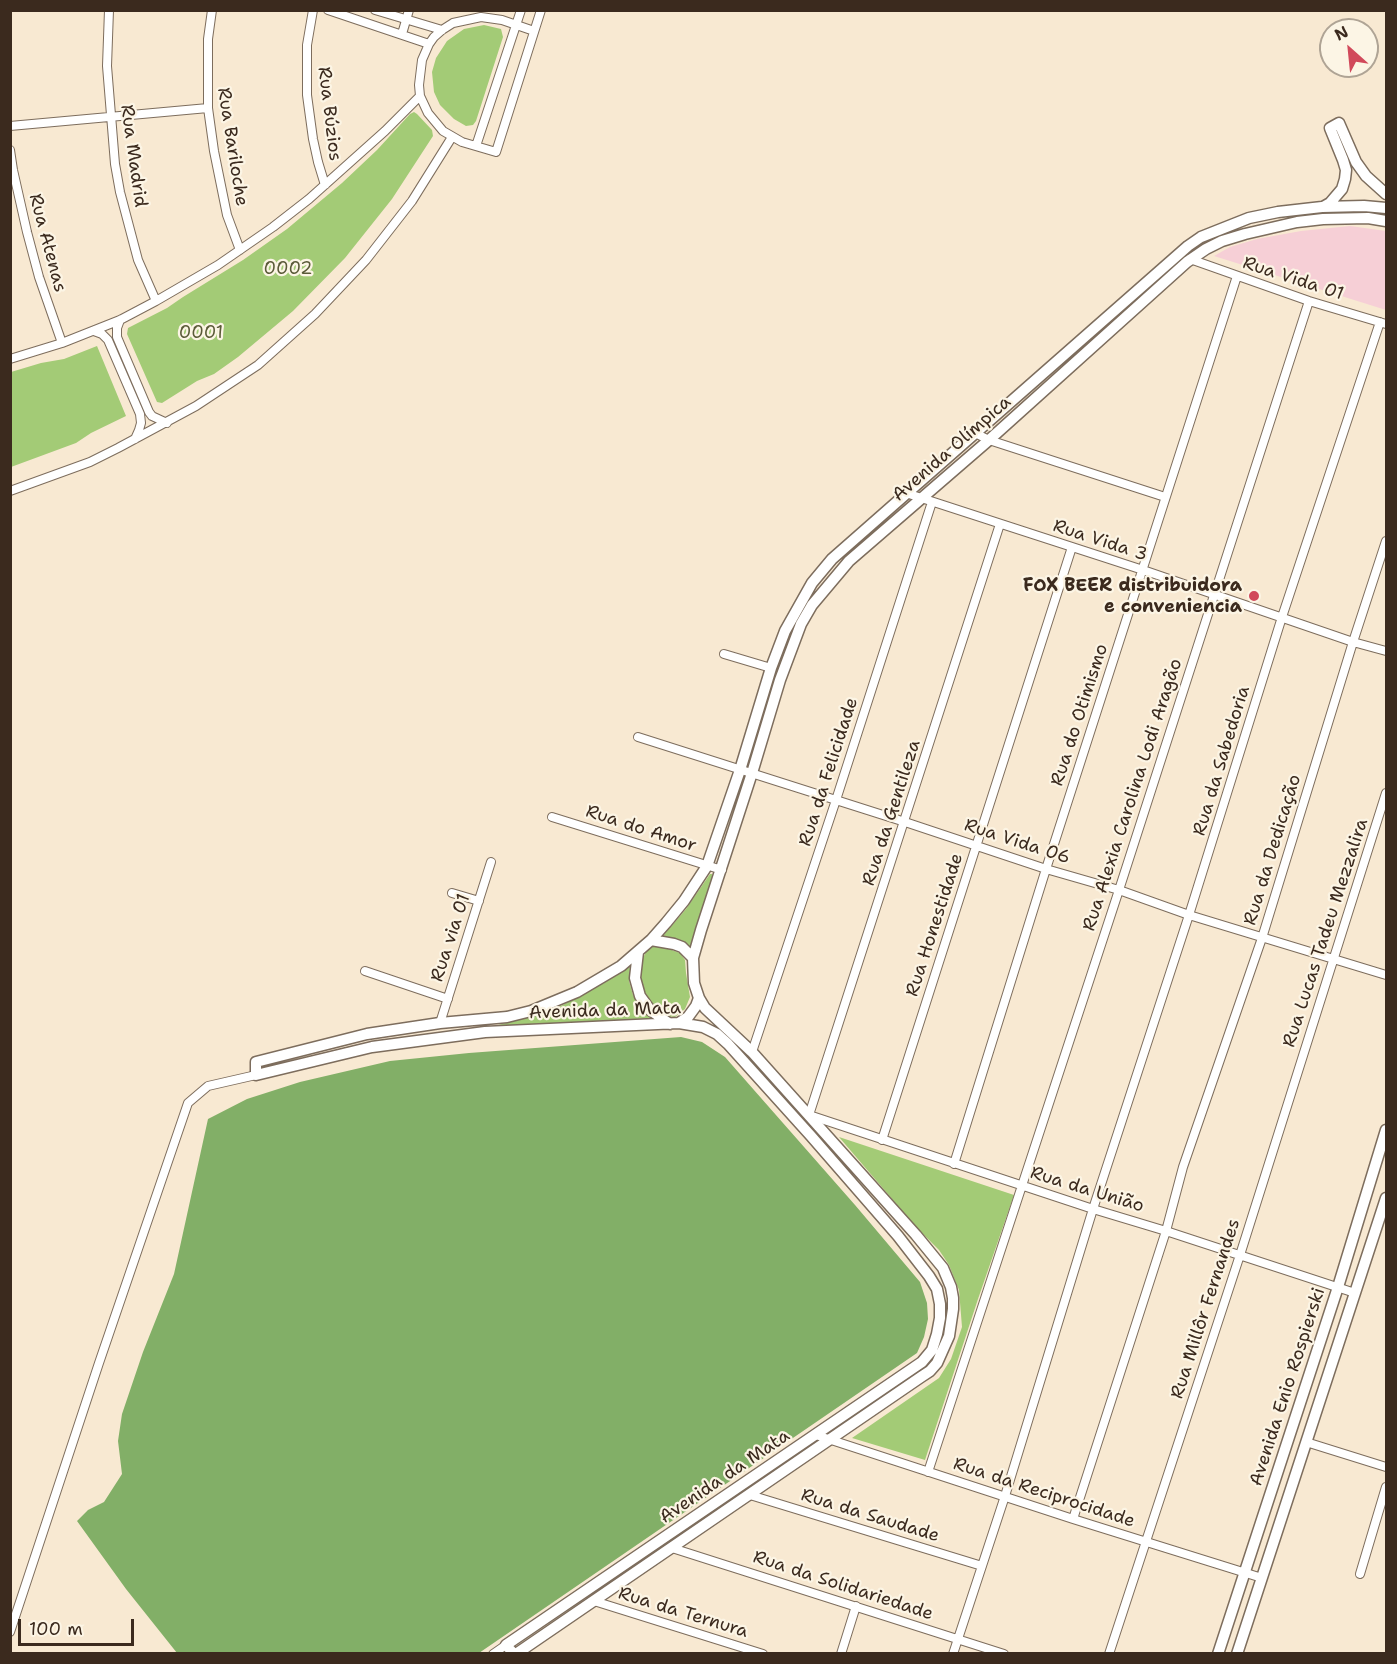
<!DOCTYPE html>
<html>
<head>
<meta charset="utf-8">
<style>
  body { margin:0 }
  #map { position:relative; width:1397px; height:1664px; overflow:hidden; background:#f8e9d2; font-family:"Shantell Sans",sans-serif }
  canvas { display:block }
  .frame { position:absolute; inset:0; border:12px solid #3b2a1e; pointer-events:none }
  .north { position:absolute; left:1319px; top:18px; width:60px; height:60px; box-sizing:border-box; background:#fcf5e5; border:2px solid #afa495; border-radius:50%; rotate:333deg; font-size:16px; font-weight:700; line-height:24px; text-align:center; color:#3b2a1e }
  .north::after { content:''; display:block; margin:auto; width:21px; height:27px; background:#d1495b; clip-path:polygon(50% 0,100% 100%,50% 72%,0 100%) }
  .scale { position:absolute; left:18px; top:1619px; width:116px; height:27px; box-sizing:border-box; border:3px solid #3b2a1e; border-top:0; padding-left:8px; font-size:18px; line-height:21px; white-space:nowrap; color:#3b2a1e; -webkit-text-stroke:4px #fcf5e5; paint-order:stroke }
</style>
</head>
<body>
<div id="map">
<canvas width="1397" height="1664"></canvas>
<div class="frame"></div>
<div class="north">N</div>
<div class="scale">100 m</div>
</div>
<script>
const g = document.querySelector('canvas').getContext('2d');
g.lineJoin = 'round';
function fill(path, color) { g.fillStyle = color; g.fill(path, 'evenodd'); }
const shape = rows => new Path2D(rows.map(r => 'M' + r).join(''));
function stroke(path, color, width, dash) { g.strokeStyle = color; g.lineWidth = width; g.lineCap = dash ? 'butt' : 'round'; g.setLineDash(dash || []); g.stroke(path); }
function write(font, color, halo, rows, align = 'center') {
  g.font = font + ' "Shantell Sans",sans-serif'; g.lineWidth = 4.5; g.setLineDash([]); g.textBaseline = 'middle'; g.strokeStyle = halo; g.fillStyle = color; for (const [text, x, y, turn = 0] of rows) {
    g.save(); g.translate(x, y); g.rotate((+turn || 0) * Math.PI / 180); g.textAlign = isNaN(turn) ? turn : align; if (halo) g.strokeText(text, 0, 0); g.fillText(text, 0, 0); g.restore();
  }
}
const built = shape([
  [1350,226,1386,231,1386,310,1214,256,1230,247,1257,239,1301,231]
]);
const green = shape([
  [484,25,501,29,503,37,476,121,473,125,466,126,454,119,440,105,434,92,432,72,436,58,447,41,464,29],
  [414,112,417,114,432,130,433,136,392,199,345,258,293,311,238,357,214,374,197,381,162,403,157,402,127,334,128,328,167,308,183,297,243,260,287,229,342,183,377,150,410,114],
  [97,346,126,416,91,433,76,443,11,467,11,372,41,363,64,359],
  [710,874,712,874,713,876,711,883,690,947,679,940,663,936,686,909],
  [658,945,680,953,685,960,686,973,690,997,685,1009,675,1017,666,1016,654,1007,645,992,641,980,640,973,643,958,647,950,652,947],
  [630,966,629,981,633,995,642,1010,652,1018,537,1025,498,1025,539,1015,559,1007,604,983],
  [839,1137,1014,1195,978,1299,925,1460,852,1438,939,1378,951,1359,962,1327,959,1290,949,1265,939,1250,916,1227]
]);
const forest = shape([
  [681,1037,702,1042,725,1057,855,1205,920,1282,927,1303,928,1319,924,1337,917,1353,479,1653,177,1653,126,1589,77,1521,88,1510,104,1502,122,1474,118,1441,122,1414,143,1352,174,1274,208,1119,247,1099,300,1082,390,1061,469,1053]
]);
const street = shape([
  [109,10,107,66,115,164,120,192,138,260,156,301],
  [212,10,208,39,208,108,214,151,227,215,240,250],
  [313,10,307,45,307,95,313,139,318,162,325,185],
  [328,10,429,44],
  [375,10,442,30],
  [534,31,502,20,481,17,453,23,442,30,434,37,429,44,422,60,419,85,420,96,428,113,443,131,462,142,496,152,541,10],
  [402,34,409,10],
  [10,126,208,108],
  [476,146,521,10],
  [10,150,13,170,27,232,39,277,62,343],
  [1190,259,1309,301,1386,324],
  [120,320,117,328,117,337,149,412,152,416,167,423],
  [94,331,102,334,108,340,140,414,141,423,139,430,135,439],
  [10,359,62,343,120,320,156,301,218,265,273,227,309,199,385,131,420,96],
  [975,433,989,440,1165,497],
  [10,491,90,462,118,448,196,406,258,365,315,314,366,260,412,201,452,137],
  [906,493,1143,570,1353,642,1386,651],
  [1000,524,809,1115,1093,1209,1166,1231,1355,1293],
  [724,654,771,668],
  [638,737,905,822,1046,869,1119,890,1189,915,1386,975],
  [552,817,722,870],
  [452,893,479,901],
  [365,971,448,999],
  [440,1023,491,862],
  [752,1052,836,800,932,502],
  [882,1140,1072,547],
  [954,1164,1046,869,1237,276],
  [816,1435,1073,1519,1262,1578],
  [1306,1442,1386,1467],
  [928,1472,1119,890,1309,301],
  [750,1495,982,1566],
  [1073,1519,1166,1231,1183,1167,1262,938,1353,642,1386,541],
  [672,1548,1004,1654],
  [1360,1574,1386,1487],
  [594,1601,763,1654],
  [10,1632,99,1363,188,1103,208,1086,256,1075],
  [493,1654,506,1645],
  [841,1654,856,1606],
  [953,1654,1005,1496,1093,1209,1189,915,1282,617,1380,322],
  [1109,1654,1240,1255,1386,793]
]);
const secondary = shape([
  [1323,207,1330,203,1342,189,1345,179,1346,170,1343,160,1330,128,1339,123,1356,162,1366,176,1386,194],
  [651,940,674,944,682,947,693,958],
  [638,952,635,978,640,996,650,1010,670,1024],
  [679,1023,688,1017,696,1006,699,998],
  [514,1654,506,1645,922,1362,932,1350,937,1334,940,1318,940,1304,937,1289,929,1276,898,1236,811,1136,728,1044,717,1034,703,1027,679,1023,485,1032,372,1047,256,1075,256,1062,367,1034,440,1023,507,1017,531,1011,577,992,621,966,651,940,666,923,684,901,707,866,740,770,771,668,785,631,812,583,832,559,1188,246,1201,237,1249,218,1278,212,1322,207,1364,206,1386,208],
  [516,1654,921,1377,930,1371,937,1363,949,1336,953,1309,953,1298,951,1287,943,1268,916,1235,752,1052,705,1008,699,998,694,983,693,958,701,930,752,773,780,680,801,624,812,605,849,561,989,440,1187,262,1206,249,1222,241,1245,234,1297,222,1323,219,1368,218,1386,221],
  [1218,1654,1338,1287,1386,1130],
  [1237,1654,1386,1198]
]);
const markers = [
  [1254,596,6,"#d1495b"]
];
const streetNames = [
  ["Rua Búzios",329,114,83],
  ["Rua Bariloche",232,147,81],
  ["Rua Madrid",133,156,82],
  ["Rua Atenas",47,243,75],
  ["Rua Vida 01",1293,279,18],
  ["Avenida Olímpica",952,449,-41],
  ["Rua Vida 3",1100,541,18],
  ["Rua do Otimismo",1080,715,-72],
  ["Rua da Sabedoria",1222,761,-73],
  ["Rua da Felicidade",829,772,-72],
  ["Rua Alexia Carolina Lodi Aragão",1133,795,-72],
  ["Rua da Gentileza",892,813,-72],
  ["Rua do Amor",641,829,18],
  ["Rua Vida 06",1017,842,18],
  ["Rua da Dedicação",1273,850,-73],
  ["Rua Honestidade",935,925,-72],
  ["Rua Lucas Tadeu Mezzalira",1326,933,-72],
  ["Rua via 01",451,938,-72],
  ["Avenida da Mata",605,1011,-2],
  ["Rua da União",1087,1190,17],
  ["Rua Millôr Fernandes",1206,1309,-72],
  ["Avenida Enio Rospierski",1288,1387,-72],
  ["Avenida da Mata",725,1477,-34],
  ["Rua da Reciprocidade",1044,1493,18],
  ["Rua da Saudade",870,1516,17],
  ["Rua da Solidariedade",843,1586,18],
  ["Rua da Ternura",683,1613,17]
];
const parkNames = [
  ["0002",288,269],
  ["0001",201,333]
];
const poiNames = [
  ["FOX BEER distribuidora",1242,586],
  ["e conveniencia",1242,607]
];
fill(built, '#f6cfd6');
fill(green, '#a3cb76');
fill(forest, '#82af67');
stroke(street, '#7d6d5d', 10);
stroke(secondary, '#7d6d5d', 13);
stroke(street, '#fff', 8);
stroke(secondary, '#fff', 10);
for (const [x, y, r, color] of markers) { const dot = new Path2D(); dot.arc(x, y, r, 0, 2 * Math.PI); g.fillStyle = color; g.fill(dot); stroke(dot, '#fcf5e5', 2); }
write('18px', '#3b2a1e', '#fcf5e5', streetNames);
write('18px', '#5a5a38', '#fcf5e5', parkNames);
write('bold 18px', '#3b2a1e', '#fcf5e5', poiNames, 'right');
</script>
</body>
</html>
